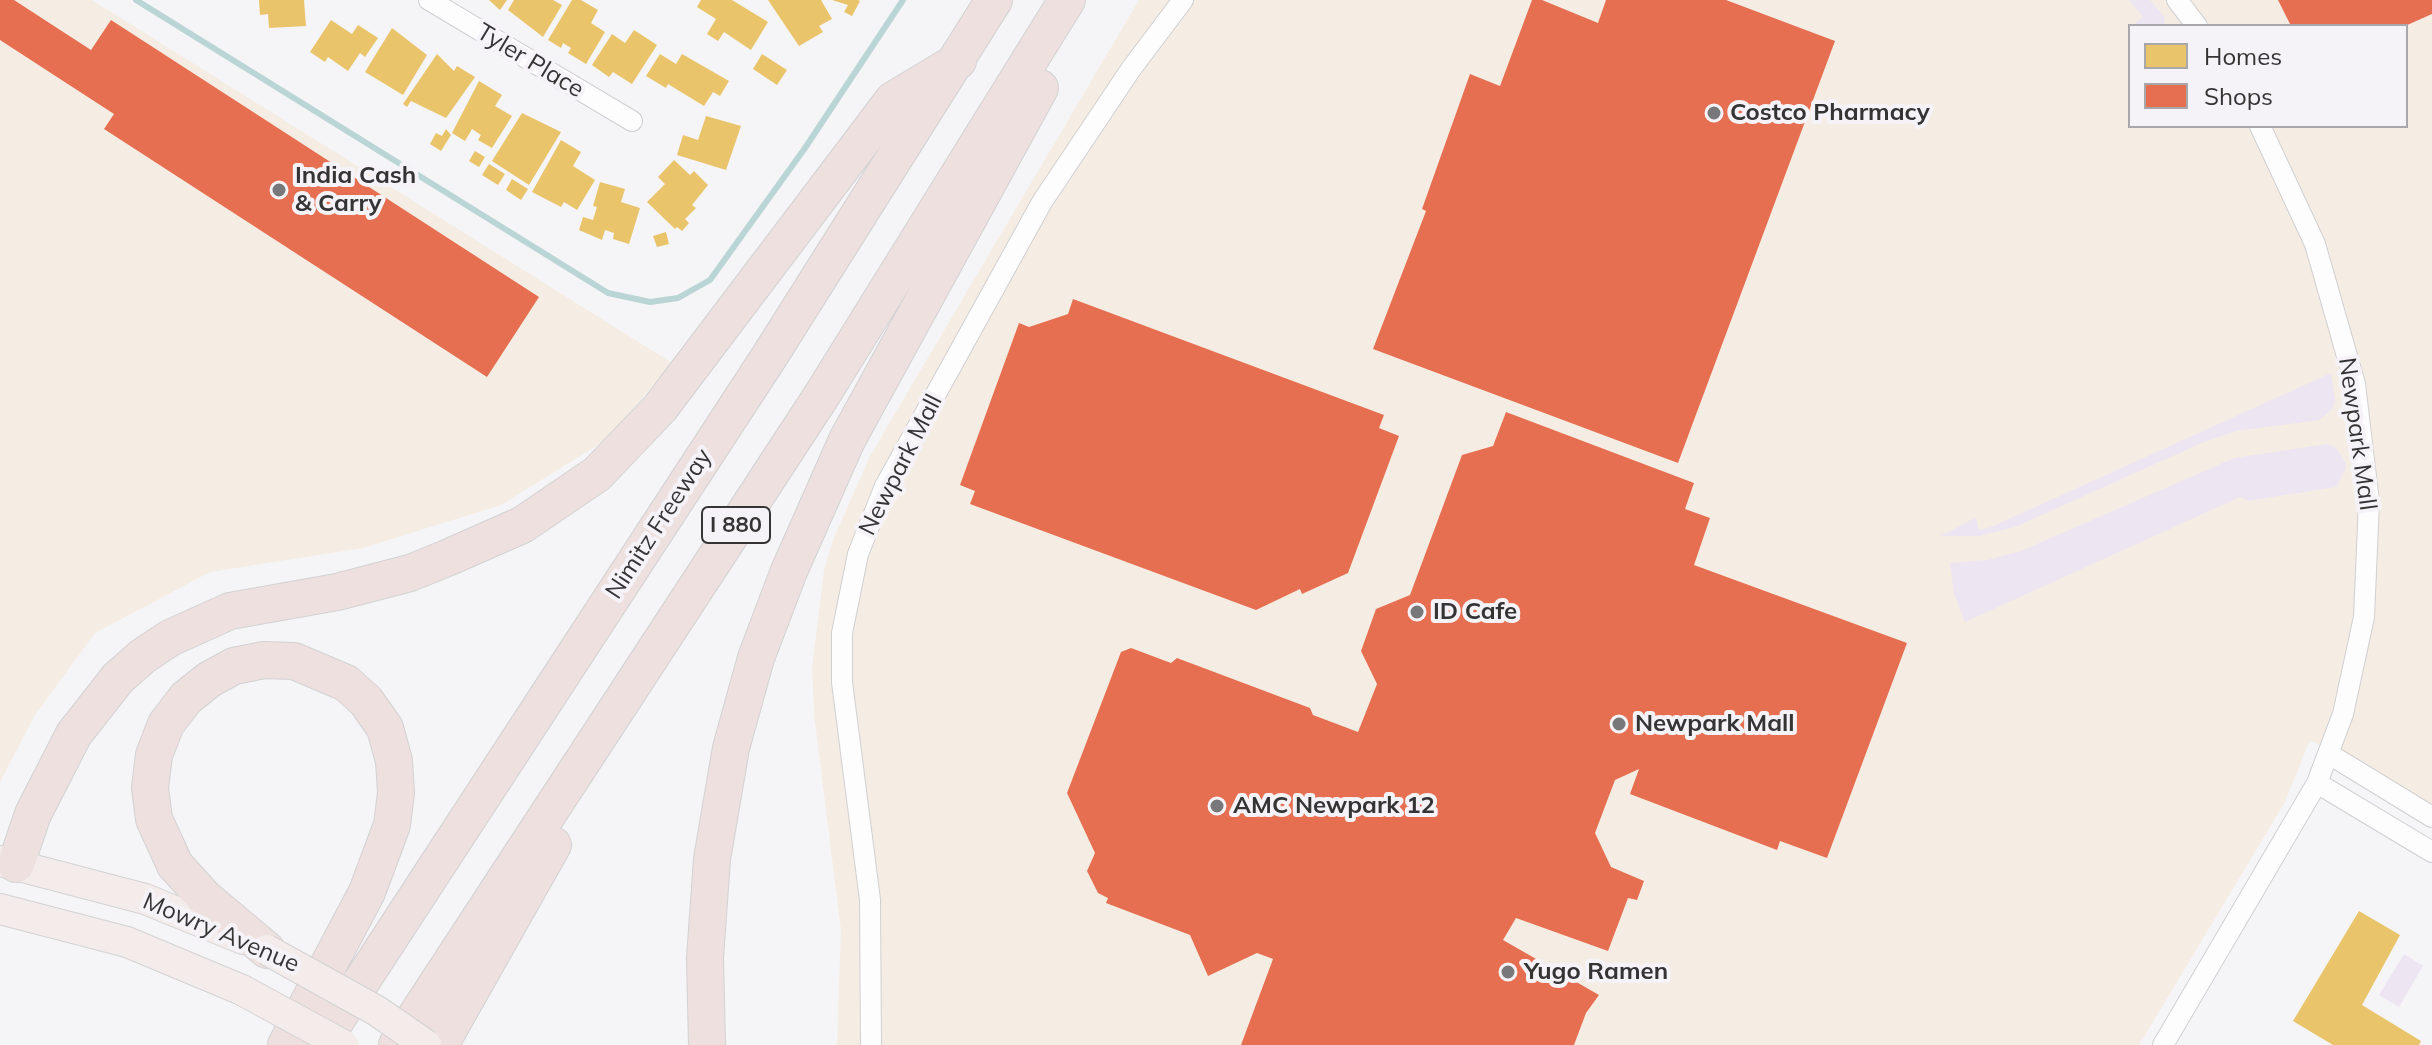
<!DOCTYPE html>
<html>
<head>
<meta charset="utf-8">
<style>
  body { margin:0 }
  #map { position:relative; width:2432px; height:1045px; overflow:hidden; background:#f5f4f6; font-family:Mulish,sans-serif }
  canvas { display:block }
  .legend { position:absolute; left:2128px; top:24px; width:280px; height:104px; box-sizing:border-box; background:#f5f3f7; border:2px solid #a8a7a9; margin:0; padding:10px 14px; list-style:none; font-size:24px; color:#353435 }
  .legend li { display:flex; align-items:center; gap:16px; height:40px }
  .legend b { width:40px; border:2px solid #a8a7a9 }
</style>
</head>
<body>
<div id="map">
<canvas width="2432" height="1045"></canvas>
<ul class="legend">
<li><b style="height:22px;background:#e9c46a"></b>Homes</li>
<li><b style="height:22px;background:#e76f51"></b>Shops</li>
</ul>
</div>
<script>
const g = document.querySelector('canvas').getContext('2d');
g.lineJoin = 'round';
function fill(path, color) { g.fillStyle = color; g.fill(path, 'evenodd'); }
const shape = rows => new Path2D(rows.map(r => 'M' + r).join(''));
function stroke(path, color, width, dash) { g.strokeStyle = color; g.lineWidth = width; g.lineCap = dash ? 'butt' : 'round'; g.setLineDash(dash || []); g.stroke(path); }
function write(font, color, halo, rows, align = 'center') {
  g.font = font + ' Mulish,sans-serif'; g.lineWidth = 8; g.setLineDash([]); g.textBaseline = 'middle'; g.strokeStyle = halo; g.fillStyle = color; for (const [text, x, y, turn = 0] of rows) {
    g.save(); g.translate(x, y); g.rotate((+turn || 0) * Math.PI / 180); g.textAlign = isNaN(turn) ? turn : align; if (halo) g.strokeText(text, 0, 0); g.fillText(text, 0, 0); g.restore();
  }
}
const commercial = shape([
  [0,0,92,0,672,363,606,440,501,505,363,548,210,572,95,633,35,715,0,782],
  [1139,0,2432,0,2432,805,2310,740,2285,802,2139,1045,837,1045,841,930,814,713,812,668,824,570,833,540,870,456],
  [2130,26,2406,26,2406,126,2130,126]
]);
const green = shape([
  [2129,0,2150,0,2165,17,2164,26,2137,26,2135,23,2143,17],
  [2331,373,2335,399,2333,408,2320,420,2236,431,2204,442,2015,527,1979,536,1941,536,1976,517,1978,530,1991,527],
  [2327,444,2336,448,2346,463,2345,471,2336,487,2248,501,2240,497,1965,622,1954,594,1950,563,1987,560,2021,551,2234,458],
  [2404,954,2423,966,2399,1007,2379,995]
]);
const homes = shape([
  [259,0,304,0,306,26,269,28,268,14,260,15],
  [489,0,507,0,500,10],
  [514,0,553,0,562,5,543,37,508,10],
  [572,0,581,0,598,10,591,23,605,32,586,64,568,53,571,48,563,43,561,48,548,40],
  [701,0,732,0,768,22,751,50,724,32,718,41,707,34,716,19,697,7],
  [768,0,821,0,832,19,819,26,823,32,799,46],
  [832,0,858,0,860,1,852,16,844,12,848,5],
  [331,20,352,34,358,25,378,38,365,57,360,53,348,71,328,57,325,62,310,52],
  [392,28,427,55,403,95,365,72],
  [634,30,657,45,632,84,613,72,609,77,592,65,612,34,625,43],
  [437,54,454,71,457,66,475,77,446,118,411,101,407,107,403,104],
  [660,54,676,64,682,54,729,81,720,96,713,92,704,106,668,84,666,88,646,76],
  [762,54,787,70,777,85,753,69],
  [479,81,502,95,495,106,512,116,492,148,478,140,481,135,472,129,465,141,452,133],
  [522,113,561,132,529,185,492,161],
  [706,116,741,126,726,170,677,155,683,135,698,140],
  [446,129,451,135,441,151,430,144,436,133,442,136],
  [561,140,581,152,573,166,595,180,577,210,564,202,561,207,532,192],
  [475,151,485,157,479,167,469,161],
  [674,160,690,175,694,171,708,185,692,205,696,208,685,219,689,223,682,231,677,227,675,229,647,202,665,184,658,177],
  [489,164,505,174,498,185,482,175],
  [512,179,528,189,521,200,506,190],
  [600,182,625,189,621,202,640,208,629,244,613,239,614,233,605,230,602,240,579,230,583,217,593,220,597,207,593,206],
  [666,232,669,244,657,247,653,236],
  [2359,911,2400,935,2362,1005,2421,1041,2419,1045,2333,1045,2293,1021]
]);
const shops = shape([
  [0,0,14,0,91,50,111,20,539,297,487,377,104,129,114,114,0,40],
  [1532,0,1542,0,1598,23,1606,0,1726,0,1835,41,1678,463,1373,349,1426,211,1422,209,1470,74,1500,86],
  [2278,0,2432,0,2432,14,2405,26,2291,26],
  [1073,299,1384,415,1379,428,1399,436,1348,573,1302,594,1300,589,1256,610,970,504,975,491,960,485,1019,323,1029,327,1068,314],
  [1506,412,1694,483,1685,509,1710,518,1694,565,1907,643,1827,858,1780,841,1777,850,1630,794,1639,769,1615,780,1595,833,1611,867,1644,881,1637,900,1628,898,1608,951,1516,918,1503,940,1599,995,1586,1013,1574,1045,1241,1045,1273,959,1257,953,1208,976,1190,935,1106,903,1108,898,1098,893,1087,871,1095,853,1067,793,1121,652,1131,648,1171,663,1177,658,1310,708,1313,715,1358,732,1377,684,1361,651,1376,609,1410,595,1462,455,1493,446]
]);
const stream = shape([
  [136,0,608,293,650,302,678,298,710,280,805,148,903,0]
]);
const minor = shape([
  [429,0,632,121],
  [2177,0,2197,26],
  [2329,754,2432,817],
  [2317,783,2432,852],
  [871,1045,870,900,842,682,842,633,858,554,885,486,1042,202,1131,69,1183,0],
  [2163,1045,2317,783,2343,714,2364,617,2369,502,2355,384,2315,244,2260,126]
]);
const primary = shape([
  [0,861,145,899,243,939],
  [0,909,127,942,242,990]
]);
const motorway = shape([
  [16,864,33,814,74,734,118,678,143,656,170,638,230,611,337,592,410,573,447,558,522,525,597,474,660,408,893,100,958,61],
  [267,950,205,898,175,865,154,819,150,788,154,755,166,724,186,698,210,679,234,666,264,660,294,661,346,683,366,701,385,728,394,761,396,793,392,825,367,892,286,1045],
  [320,1045,769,357,994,0],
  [397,1045,822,395,1067,0],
  [440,1045,553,845],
  [707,1045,705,958,712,859,731,748,756,658,789,571,847,440,1040,88]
]);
const primaryBridge = shape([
  [267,950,377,1011,426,1045],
  [242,990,343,1045]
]);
const markers = [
  [1714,113,8,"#787779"],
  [279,190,8,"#787779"],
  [1417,612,8,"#787779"],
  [1619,724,8,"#787779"],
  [1217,806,8,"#787779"],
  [1508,972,8,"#787779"]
];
const shields = [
  [736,525,68]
];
const shieldNames = [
  ["I 880",736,525]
];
const streetNames = [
  ["Tyler Place",530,61,31],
  ["Newpark Mall",2357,434,82],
  ["Newpark Mall",901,465,-63],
  ["Nimitz Freeway",659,524,-57],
  ["Mowry Avenue",221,933,23]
];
const poiNames = [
  ["Costco Pharmacy",1730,113],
  ["India Cash",295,176],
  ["& Carry",295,204],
  ["ID Cafe",1433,612],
  ["Newpark Mall",1635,724],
  ["AMC Newpark 12",1233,806],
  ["Yugo Ramen",1524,972]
];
fill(commercial, '#f5ede3');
fill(green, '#ede5f2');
fill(homes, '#e9c46a');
fill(shops, '#e76f51');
stroke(stream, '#bad5d6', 6);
stroke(minor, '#d0cfd1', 22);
stroke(primary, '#d3d2d3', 32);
stroke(motorway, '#d3d2d3', 38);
stroke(minor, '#fefdfe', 20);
stroke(primary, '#f3eceb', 30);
stroke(motorway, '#ede0df', 36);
stroke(primaryBridge, '#d3d2d3', 32, []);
stroke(primaryBridge, '#f3eceb', 30);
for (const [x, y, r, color] of markers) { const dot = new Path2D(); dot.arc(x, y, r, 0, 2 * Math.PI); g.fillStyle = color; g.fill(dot); stroke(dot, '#f5f3f7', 3); }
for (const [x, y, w] of shields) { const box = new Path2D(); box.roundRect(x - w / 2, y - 18, w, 36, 6); g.fillStyle = '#f5f3f7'; g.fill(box); stroke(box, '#353435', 2); }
write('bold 22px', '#353435', null, shieldNames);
write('24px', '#353435', '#f5f3f7', streetNames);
write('bold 24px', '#353435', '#f5f3f7', poiNames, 'left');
</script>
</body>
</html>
